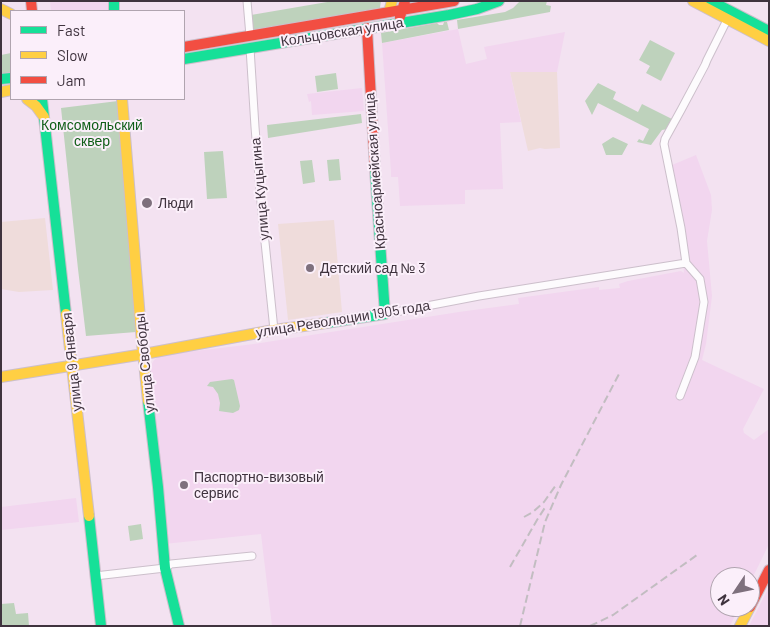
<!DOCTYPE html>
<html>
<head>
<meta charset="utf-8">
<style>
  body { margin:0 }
  #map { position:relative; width:770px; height:627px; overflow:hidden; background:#f3e2f1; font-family:Barlow,sans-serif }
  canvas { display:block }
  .frame { position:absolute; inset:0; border:2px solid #3f333e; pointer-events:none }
  .legend { position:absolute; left:10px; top:10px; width:175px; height:90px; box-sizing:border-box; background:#fbeffa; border:1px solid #b0a4af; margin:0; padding:6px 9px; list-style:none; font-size:15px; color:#3f333e }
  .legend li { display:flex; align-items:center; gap:10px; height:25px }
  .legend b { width:25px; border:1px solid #b0a4af }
  .north { position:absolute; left:710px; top:567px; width:50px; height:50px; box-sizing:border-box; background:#fbeffa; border:1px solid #b0a4af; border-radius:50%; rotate:236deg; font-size:14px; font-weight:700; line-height:20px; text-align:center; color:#3f333e }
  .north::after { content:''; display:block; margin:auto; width:18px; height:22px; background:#7e707d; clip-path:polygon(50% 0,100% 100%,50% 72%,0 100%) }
</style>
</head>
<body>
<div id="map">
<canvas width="770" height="627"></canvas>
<div class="frame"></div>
<ul class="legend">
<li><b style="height:6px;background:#16e098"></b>Fast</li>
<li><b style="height:6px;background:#ffcf43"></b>Slow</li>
<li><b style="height:6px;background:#f24e42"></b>Jam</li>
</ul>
<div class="north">N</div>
</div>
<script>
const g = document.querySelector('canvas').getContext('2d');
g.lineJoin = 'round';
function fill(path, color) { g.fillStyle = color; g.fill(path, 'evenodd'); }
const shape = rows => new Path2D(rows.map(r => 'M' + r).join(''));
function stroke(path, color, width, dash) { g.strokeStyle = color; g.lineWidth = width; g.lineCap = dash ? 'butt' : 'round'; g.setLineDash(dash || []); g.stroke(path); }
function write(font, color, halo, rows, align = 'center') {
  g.font = font + ' Barlow,sans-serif'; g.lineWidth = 4; g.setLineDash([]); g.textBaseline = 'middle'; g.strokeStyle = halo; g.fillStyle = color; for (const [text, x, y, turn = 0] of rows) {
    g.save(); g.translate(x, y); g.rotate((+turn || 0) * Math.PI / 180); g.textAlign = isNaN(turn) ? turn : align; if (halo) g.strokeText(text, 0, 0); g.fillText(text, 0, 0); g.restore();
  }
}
const built = shape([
  [50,1,108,1,109,11,51,11],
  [458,29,466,64,487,59,484,47,565,32,557,72,510,72,521,122,500,123,503,189,465,190,465,204,400,206,398,177,391,177,391,172,382,43],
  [362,88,364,111,312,115,311,101,309,102,307,94],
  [696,155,711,195,712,210,707,241,712,296,706,344,702,360,764,389,743,429,744,433,754,440,769,429,769,544,750,583,750,577,720,577,720,607,739,607,730,626,272,626,261,534,164,544,149,369,154,360,161,355,254,344,459,312,519,304,518,298,599,287,599,290,620,288,619,284,628,281,681,271,684,273,672,165],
  [76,498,79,522,1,530,1,507],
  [769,587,769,626,749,626]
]);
const education = shape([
  [510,72,557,72,560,148,545,149,540,148,528,151],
  [45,218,53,290,19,292,1,289,1,222],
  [334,220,342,312,288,320,278,224]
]);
const green = shape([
  [333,1,381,1,380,8,252,31,251,15],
  [520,1,547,1,546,5,551,6,550,12,458,29,457,20,505,12,513,8],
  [444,22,447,22,449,30,382,43,381,33,437,23,439,25,443,25],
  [650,40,675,53,661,81,646,73,650,66,639,60],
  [11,53,11,72,1,74,1,55],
  [336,73,338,89,317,92,315,76],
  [598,83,616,92,613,99,638,112,642,104,674,120,668,129,662,130,651,145,637,142,639,139,643,141,649,129,598,103,592,115,585,101],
  [118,101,136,332,86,336,78,269,61,108],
  [361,114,362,123,268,138,267,125],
  [613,137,628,144,622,155,606,155,602,144],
  [223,151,227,198,207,199,204,152],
  [339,159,341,180,329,181,327,160],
  [312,160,315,182,303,184,300,161],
  [232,379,234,380,240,406,239,410,233,413,219,411,220,403,218,394,213,387,207,386,210,382],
  [141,524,143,539,130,541,128,526],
  [14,603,16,614,28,613,29,626,1,626,1,604]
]);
const street = shape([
  [247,1,250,36],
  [250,48,255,127,261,203,274,330],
  [686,263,681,228,664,144,665,139,681,110,705,65,707,60,727,20],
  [385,314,479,296,686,263],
  [680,396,695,357,704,302,700,279,686,263],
  [95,576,165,568,171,564,252,556]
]);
const fast = shape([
  [114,1,114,11],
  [711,1,769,31],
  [184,59,449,15,477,9,499,1],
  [1,79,11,78],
  [42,99,66,314],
  [326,323,385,314,375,169],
  [148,401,158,487,165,568,179,626],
  [89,516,101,626]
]);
const slow = shape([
  [693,1,769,41],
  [1,9,11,14],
  [389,12,392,1],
  [1,92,11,90],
  [27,99,36,106,44,117],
  [122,99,142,343,148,401],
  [66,314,89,516],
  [1,377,144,354,274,330,326,323],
  [740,626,750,607]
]);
const jam = shape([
  [31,1,32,11],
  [400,17,405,1],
  [367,28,375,169],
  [184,47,454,1],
  [750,607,769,570]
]);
const rail = shape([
  [524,517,533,512,544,502,556,485],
  [510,567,537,520,546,506],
  [520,626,545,522,561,485,619,374],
  [590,626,613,615,697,555]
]);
const markers = [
  [147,203,6,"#7e707d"],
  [310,268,5,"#7e707d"],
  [184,485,5,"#7e707d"]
];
const streetNames = [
  ["Кольцовская улица",342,32,-9],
  ["Красноармейская улица",375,171,-94],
  ["улица Куцыгина",260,189,-95],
  ["улица Революции 1905 года",343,319,-9],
  ["улица 9 Января",72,362,-96],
  ["улица Свободы",145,363,-96]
];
const parkNames = [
  ["Комсомольский",92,125],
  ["сквер",92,141]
];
const poiNames = [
  ["Люди",158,203],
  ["Детский сад № 3",320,268],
  ["Паспортно-визовый",194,477],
  ["сервис",194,493]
];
fill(built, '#f2d6ef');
fill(education, '#efdcdb');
fill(green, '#bed2bc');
stroke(street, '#ccbfcb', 9);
stroke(fast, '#ccbfcb', 12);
stroke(slow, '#ccbfcb', 12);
stroke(jam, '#ccbfcb', 12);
stroke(street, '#fdfbfd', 7);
stroke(fast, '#16e098', 10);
stroke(slow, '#ffcf43', 10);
stroke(jam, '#f24e42', 10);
stroke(rail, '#c2bdc1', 2, [8, 4]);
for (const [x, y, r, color] of markers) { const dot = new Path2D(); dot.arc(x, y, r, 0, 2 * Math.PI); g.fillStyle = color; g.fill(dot); stroke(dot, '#fbeffa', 2); }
write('14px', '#3f333e', '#fbeffa', streetNames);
write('14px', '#0f5e17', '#fbeffa', parkNames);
write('14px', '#3f333e', '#fbeffa', poiNames, 'left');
</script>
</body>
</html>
